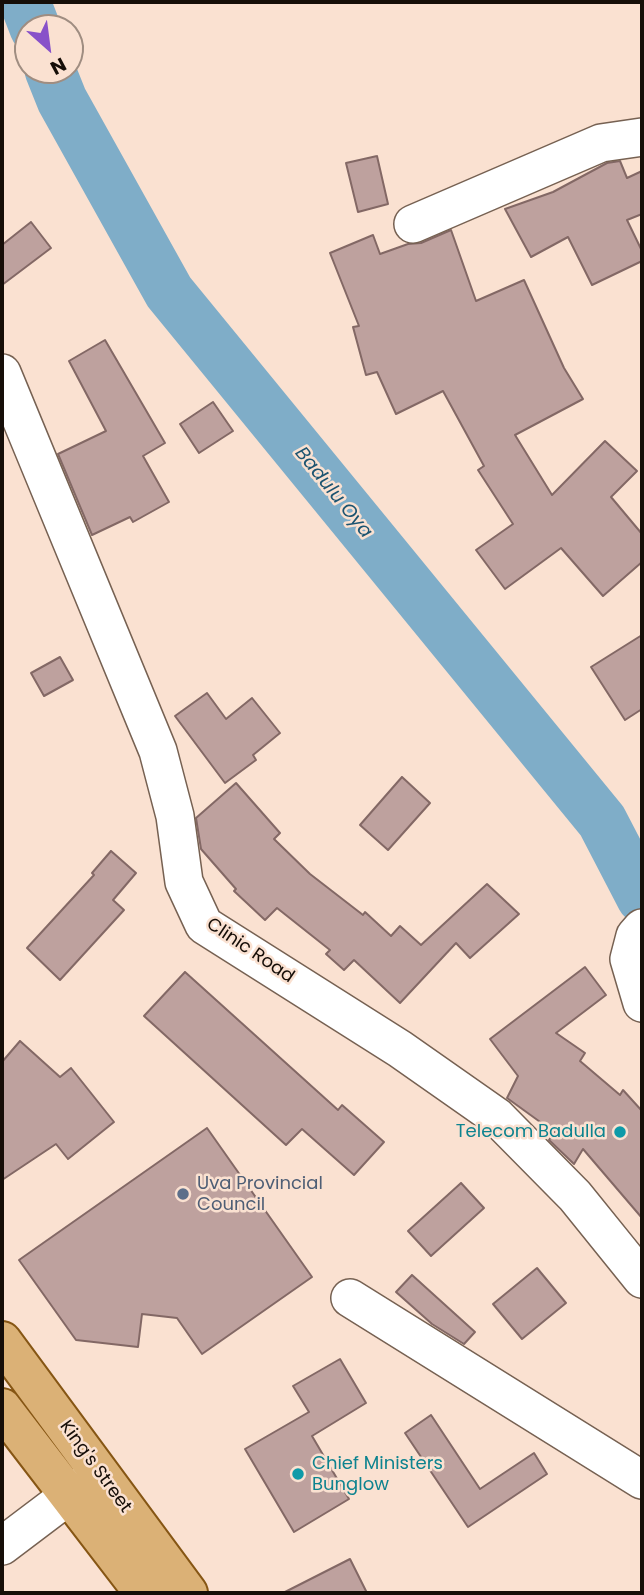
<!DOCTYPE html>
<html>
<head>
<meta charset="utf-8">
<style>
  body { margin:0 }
  #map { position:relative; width:644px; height:1595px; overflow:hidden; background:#fae1d1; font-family:Poppins,sans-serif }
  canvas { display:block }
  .frame { position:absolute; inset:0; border:4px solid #160e08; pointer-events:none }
  .north { position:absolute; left:14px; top:14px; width:70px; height:70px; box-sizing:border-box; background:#fae1d1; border:2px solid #9f8d81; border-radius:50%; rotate:152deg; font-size:19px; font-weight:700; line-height:28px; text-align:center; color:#160e08 }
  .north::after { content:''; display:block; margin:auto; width:24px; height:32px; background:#8851c9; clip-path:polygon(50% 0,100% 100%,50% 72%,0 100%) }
</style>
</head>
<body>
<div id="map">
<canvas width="644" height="1595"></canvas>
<div class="frame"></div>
<div class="north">N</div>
</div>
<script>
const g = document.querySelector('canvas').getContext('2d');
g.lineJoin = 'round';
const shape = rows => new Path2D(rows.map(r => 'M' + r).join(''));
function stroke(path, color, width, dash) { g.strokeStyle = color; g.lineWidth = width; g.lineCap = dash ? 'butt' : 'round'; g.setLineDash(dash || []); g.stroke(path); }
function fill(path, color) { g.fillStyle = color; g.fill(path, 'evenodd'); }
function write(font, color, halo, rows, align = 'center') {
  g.font = font + ' Poppins,sans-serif'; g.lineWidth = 5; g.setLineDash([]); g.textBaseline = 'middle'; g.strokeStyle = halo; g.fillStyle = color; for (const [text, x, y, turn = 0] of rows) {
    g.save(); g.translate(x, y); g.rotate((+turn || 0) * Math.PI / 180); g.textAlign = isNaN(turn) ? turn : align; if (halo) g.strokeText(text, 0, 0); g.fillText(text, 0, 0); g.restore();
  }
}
const river = shape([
  [25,2,35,28],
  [50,70,62,100,169,292,602,821,642,898]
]);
const building = shape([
  [377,156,388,204,358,212,346,163,377,156],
  [620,161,627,178,642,171,642,214,627,220,642,251,642,261,592,285,568,237,531,257,505,209,553,192,607,163,620,161],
  [31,222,51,248,2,285,2,245,31,222],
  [451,230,476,301,524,280,564,368,583,399,515,435,552,495,605,441,637,471,611,497,642,534,642,562,603,596,561,548,505,589,476,550,513,524,478,470,484,466,443,391,396,414,377,372,366,375,353,327,359,326,330,253,373,235,380,254,408,244,421,243,451,230],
  [105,340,165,443,143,456,169,502,133,522,130,517,92,535,58,454,106,431,69,361,105,340],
  [213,402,233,431,199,453,180,424,213,402],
  [642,635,642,709,625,720,591,667,642,635],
  [60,657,73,680,44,696,31,673,60,657],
  [207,693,226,719,252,698,280,733,253,755,256,760,225,783,175,716,207,693],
  [402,777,430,803,388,850,360,825,402,777],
  [236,783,280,833,274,839,310,874,363,915,365,912,391,936,400,926,421,945,487,884,519,914,470,958,456,943,400,1003,354,960,344,970,326,954,330,950,277,908,265,920,234,891,236,889,201,849,196,818,236,783],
  [111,851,136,873,113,900,124,910,60,980,27,948,94,875,92,873,111,851],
  [585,967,606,995,556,1033,585,1053,580,1061,620,1095,623,1090,642,1111,642,1218,583,1149,574,1164,549,1140,554,1132,507,1098,518,1076,490,1039,585,967],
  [185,972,338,1110,342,1105,384,1142,354,1175,302,1129,286,1145,144,1016,185,972],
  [20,1041,60,1077,71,1068,114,1122,68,1159,56,1144,2,1180,2,1062,20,1041],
  [207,1128,312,1277,202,1354,177,1318,142,1314,138,1347,76,1340,19,1260,207,1128],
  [461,1183,484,1208,431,1256,408,1231,461,1183],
  [537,1268,566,1303,522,1339,493,1304,537,1268],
  [412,1275,475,1332,464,1344,432,1324,396,1292,412,1275],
  [340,1359,366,1403,312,1436,349,1499,294,1532,245,1449,309,1412,293,1386,340,1359],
  [431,1415,480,1489,534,1453,547,1474,468,1527,405,1433,431,1415],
  [350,1559,367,1593,283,1593,350,1559]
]);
const minor = shape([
  [413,224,601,143,642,137],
  [2,373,158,751,175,816,184,882,204,925,400,1049,497,1117,575,1196,642,1279],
  [642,928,635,936,629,959,642,1003],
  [350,1298,642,1480],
  [2,1546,92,1478]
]);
const major = shape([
  [2,1341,188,1593],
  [2,1408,144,1593]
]);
const markers = [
  [620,1132,7,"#0f9aa8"],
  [183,1194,7,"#5c6f8a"],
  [298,1474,7,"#0f9aa8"]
];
const streetNames = [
  ["Clinic Road",250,951,34],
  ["King's Street",95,1467,54]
];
const cultureNames = [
  ["Telecom Badulla",606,1132],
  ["Chief Ministers",312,1464,"left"],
  ["Bunglow",312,1485,"left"]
];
const serviceNames = [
  ["Uva Provincial",197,1184],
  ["Council",197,1205]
];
const waterNames = [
  ["Badulu Oya",333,493,51]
];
stroke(river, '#7fadc8', 51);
fill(building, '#bea19e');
stroke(building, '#836865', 2);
stroke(minor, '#766152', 40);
stroke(major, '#865614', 42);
stroke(minor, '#fff', 37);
stroke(major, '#dbb176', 38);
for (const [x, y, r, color] of markers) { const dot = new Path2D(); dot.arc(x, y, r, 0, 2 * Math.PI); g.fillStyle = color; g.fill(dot); stroke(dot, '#fae1d1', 2.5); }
write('18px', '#160e08', '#fae1d1', streetNames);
write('18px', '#0d838f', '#fae1d1', cultureNames, 'right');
write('18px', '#4e5e75', '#fae1d1', serviceNames, 'left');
write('italic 19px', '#1c5471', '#fae1d1', waterNames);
</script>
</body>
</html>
